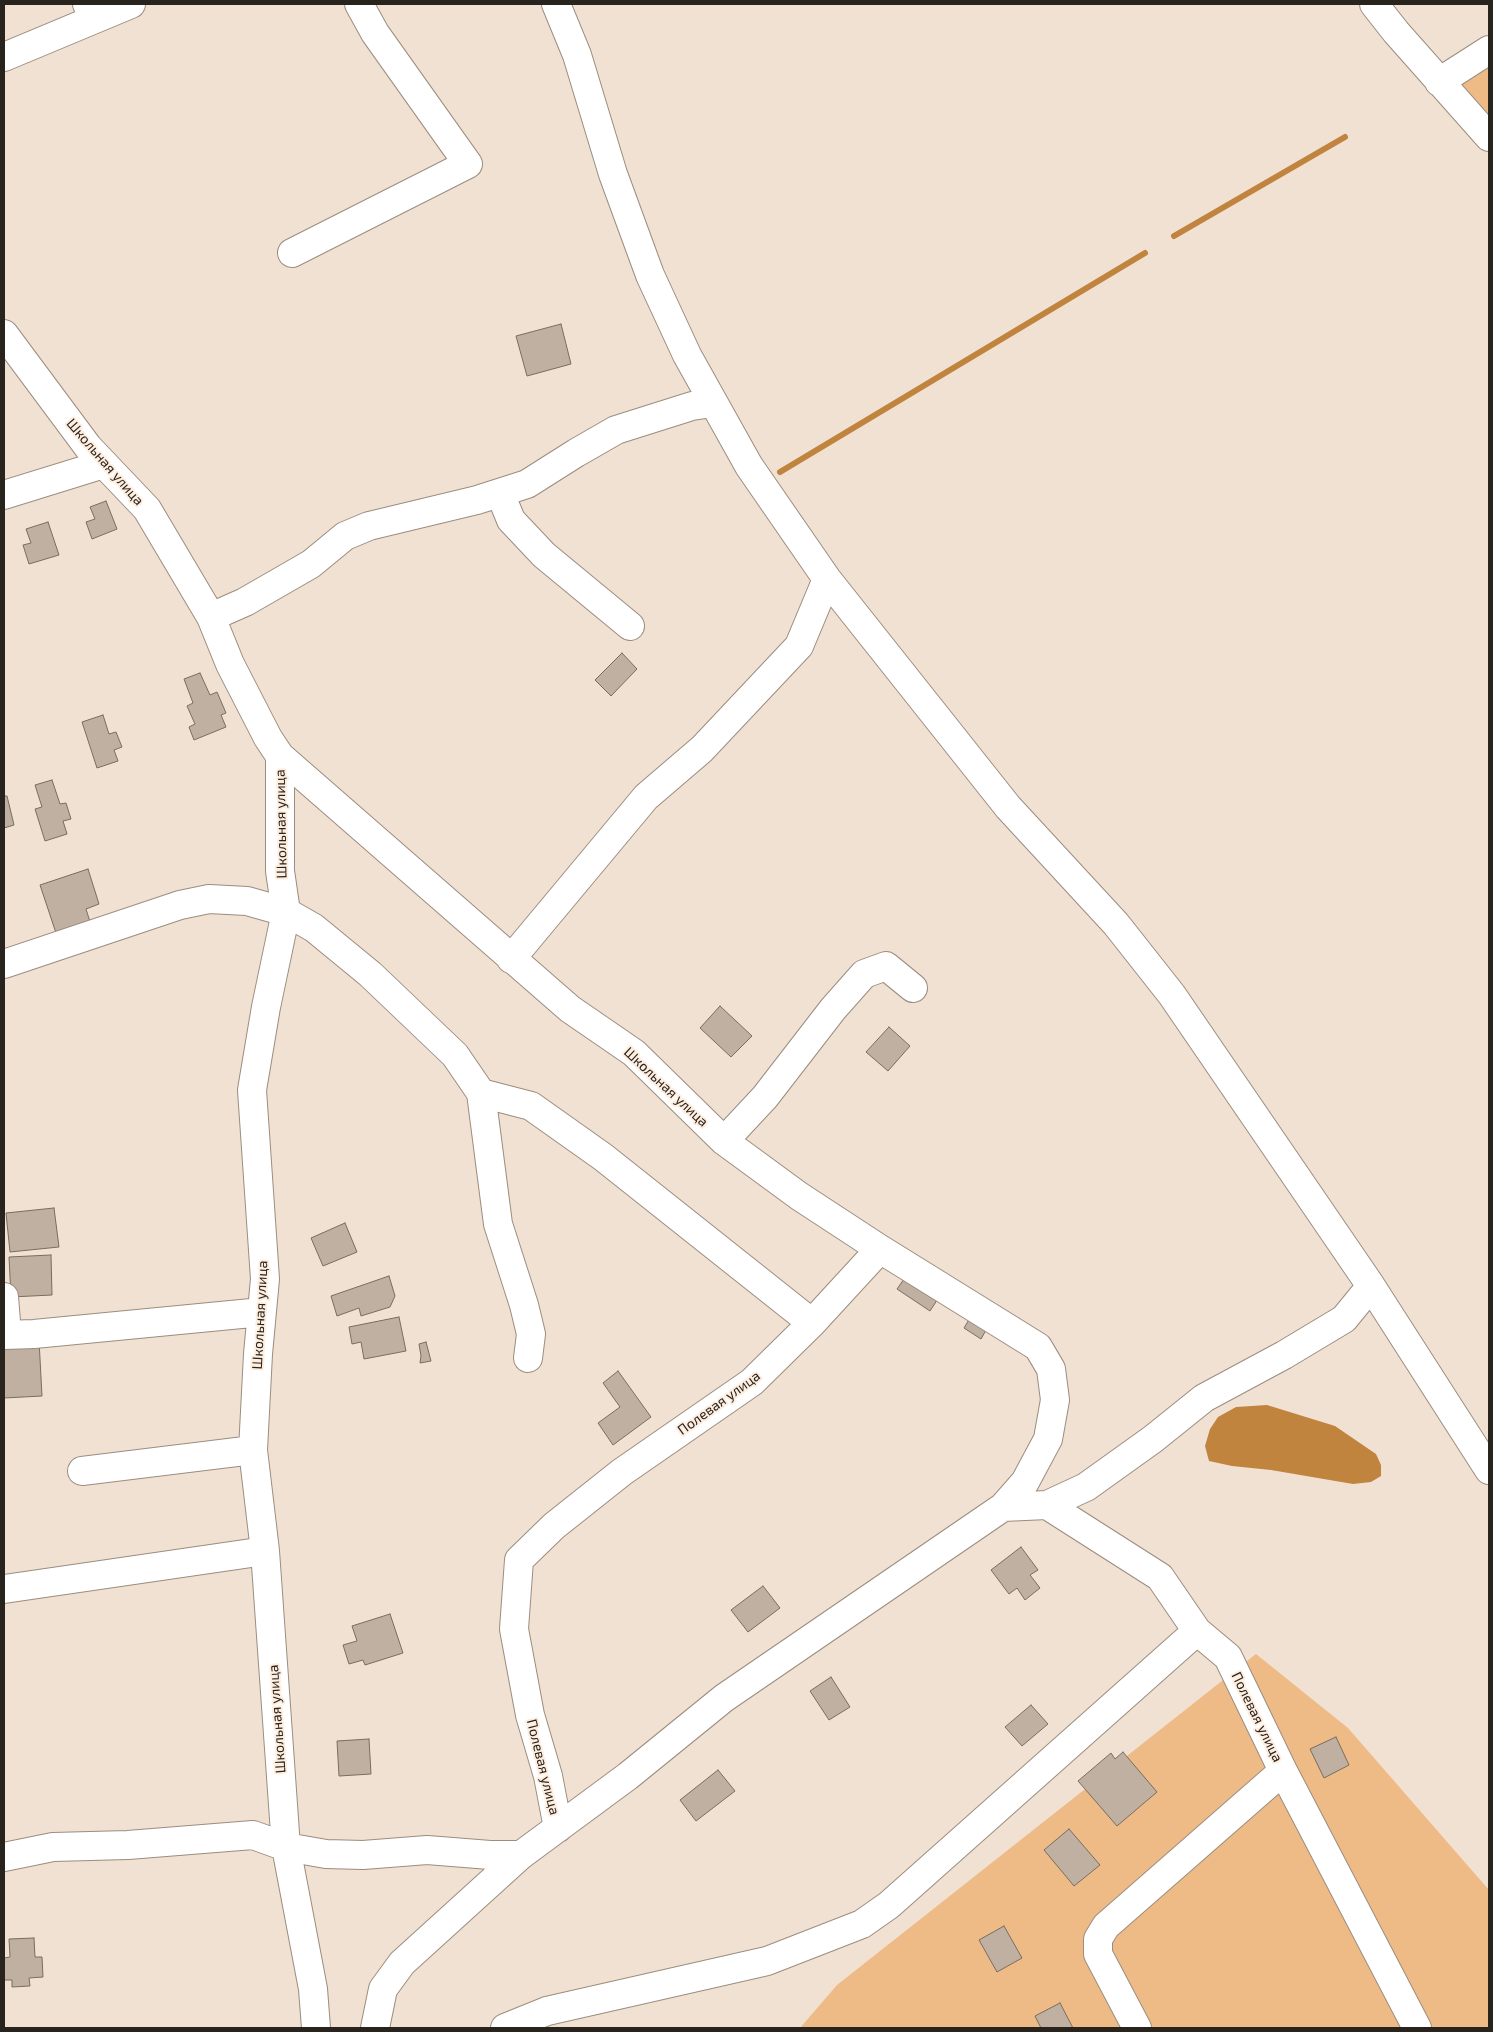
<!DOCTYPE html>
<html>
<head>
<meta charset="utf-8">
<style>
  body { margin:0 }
  #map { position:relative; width:1493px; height:2032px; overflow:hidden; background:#f1e1d2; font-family:"Exo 2",sans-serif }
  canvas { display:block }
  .frame { position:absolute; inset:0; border:5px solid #29231e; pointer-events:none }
</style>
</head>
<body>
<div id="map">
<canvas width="1493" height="2032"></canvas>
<div class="frame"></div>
</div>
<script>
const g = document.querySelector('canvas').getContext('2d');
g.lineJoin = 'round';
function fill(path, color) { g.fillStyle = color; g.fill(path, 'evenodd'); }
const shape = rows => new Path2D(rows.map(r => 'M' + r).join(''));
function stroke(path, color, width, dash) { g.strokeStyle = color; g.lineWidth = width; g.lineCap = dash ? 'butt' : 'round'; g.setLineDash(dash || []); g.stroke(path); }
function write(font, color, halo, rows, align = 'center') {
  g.font = font + ' "Exo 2",sans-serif'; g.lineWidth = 4; g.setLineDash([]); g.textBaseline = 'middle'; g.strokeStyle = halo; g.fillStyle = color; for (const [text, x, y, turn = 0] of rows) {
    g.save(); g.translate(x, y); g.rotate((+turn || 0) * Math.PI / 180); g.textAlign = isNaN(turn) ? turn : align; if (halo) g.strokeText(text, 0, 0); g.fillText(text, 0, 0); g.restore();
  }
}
const green = shape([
  [1489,48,1489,149,1422,83],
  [1256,1654,1348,1728,1489,1890,1489,2028,800,2028,837,1985]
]);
const water = shape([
  [1267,1405,1335,1426,1376,1454,1381,1465,1381,1476,1371,1482,1353,1484,1271,1470,1232,1466,1209,1461,1205,1446,1210,1429,1218,1417,1236,1407]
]);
const stream = shape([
  [1174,236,1345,137],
  [780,472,1145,253]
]);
const building = shape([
  [561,324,571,364,527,376,516,336,561,324],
  [106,501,117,529,92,539,86,522,95,519,90,507,106,501],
  [48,522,59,555,29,564,23,545,31,543,26,529,48,522],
  [622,653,637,669,611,696,595,680,622,653],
  [200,673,210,695,217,692,226,713,221,715,226,727,194,740,189,727,195,724,187,706,193,703,184,679,200,673],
  [103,715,109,734,116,732,122,747,114,750,118,761,97,768,82,722,103,715],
  [52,780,60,804,66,803,71,819,63,821,67,834,45,841,35,809,42,807,35,785,52,780],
  [4,796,7,796,14,825,4,828,4,796],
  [88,869,99,904,86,909,91,925,57,936,40,885,88,869],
  [720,1006,752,1036,731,1057,700,1028,720,1006],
  [889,1027,910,1046,888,1071,866,1052,889,1027],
  [54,1208,59,1247,10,1252,6,1213,54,1208],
  [345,1223,357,1252,323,1266,311,1238,345,1223],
  [51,1255,52,1295,11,1297,9,1257,51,1255],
  [909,1272,941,1294,930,1311,897,1289,909,1272],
  [389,1276,395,1296,390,1307,361,1316,359,1308,337,1316,331,1296,389,1276],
  [973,1313,990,1323,981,1339,964,1328,973,1313],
  [399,1317,406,1351,364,1359,361,1342,352,1344,349,1327,399,1317],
  [39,1340,42,1396,4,1398,4,1342,39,1340],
  [426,1342,431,1361,420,1363,421,1356,419,1344,426,1342],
  [618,1371,651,1417,613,1445,598,1423,620,1407,603,1383,618,1371],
  [1021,1547,1038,1570,1030,1575,1040,1588,1025,1600,1017,1588,1009,1594,991,1570,1021,1547],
  [763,1586,780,1608,748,1632,731,1610,763,1586],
  [390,1614,403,1653,365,1665,363,1660,349,1664,343,1645,357,1641,352,1626,390,1614],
  [831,1677,850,1707,829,1720,810,1691,831,1677],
  [1031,1705,1048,1724,1022,1746,1005,1727,1031,1705],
  [1336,1737,1349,1765,1324,1778,1310,1749,1336,1737],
  [369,1739,371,1774,339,1776,337,1741,369,1739],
  [1123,1752,1157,1792,1117,1826,1078,1781,1111,1753,1115,1759,1123,1752],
  [718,1770,735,1791,696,1821,680,1800,718,1770],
  [1069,1829,1100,1865,1074,1886,1044,1850,1069,1829],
  [1004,1926,1022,1958,997,1972,979,1940,1004,1926],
  [34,1938,35,1957,42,1957,43,1977,29,1978,30,1986,12,1987,12,1980,4,1980,4,1958,10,1957,9,1939,34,1938],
  [1060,2003,1073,2028,1041,2028,1035,2016,1060,2003]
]);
const minor = shape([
  [87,4,93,18],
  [556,4,577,55,613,174,650,275,687,355,749,466,827,579,1008,807,1116,924,1172,995,1371,1286,1489,1470],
  [1374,4,1396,32,1489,137],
  [1439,82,1489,50],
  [292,253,468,164,375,33,359,4],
  [4,334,88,447,147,509,211,617,230,664,268,738,280,756,570,1009,634,1053,724,1141,799,1196,880,1249,1038,1347,1051,1369,1055,1400,1048,1439,1025,1482,1003,1507,724,1698,628,1776,521,1855,490,1855,427,1850,363,1855,326,1854,286,1847,253,1835,128,1845,53,1847,4,1857],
  [500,493,511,520,544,555,630,626],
  [4,495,104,464],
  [211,617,245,602,311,564,345,536,369,526,477,500,527,484,576,453,616,430,692,406,712,403],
  [280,756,280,871,286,912,266,1007,252,1090,265,1279,258,1354,253,1450,265,1551,286,1847,313,1989,316,2028],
  [511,959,646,797,702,749,799,646,827,579],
  [4,964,180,905,209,899,247,901,286,912,314,928,370,974,455,1055,481,1093,531,1106,603,1157,812,1323],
  [481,1093,498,1224,524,1305,531,1334,528,1358],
  [724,1141,765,1097,833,1009,864,974,886,966,913,988],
  [4,1297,7,1334],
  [4,1335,34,1334,262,1312],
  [82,1471,253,1450],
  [1047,1505,1086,1487,1153,1439,1204,1398,1284,1355,1344,1319,1371,1286],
  [1003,1507,1047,1505,1160,1577,1197,1631,1228,1657,1283,1771,1417,2028],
  [4,1589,265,1551],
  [558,1828,548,1776,530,1715,514,1629,519,1560,554,1526,622,1472,752,1382,812,1323,880,1249],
  [375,2028,383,1989,402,1963,521,1855],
  [505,2028,547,2011,767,1961,862,1924,889,1905,1197,1631],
  [1137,2028,1098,1954,1098,1939,1106,1926,1283,1771]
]);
const major = shape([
  [4,57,131,4]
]);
const streetNames = [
  ["Школьная улица",105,462,49],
  ["Школьная улица",281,824,-91],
  ["Школьная улица",666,1087,43],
  ["Школьная улица",260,1315,-87],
  ["Полевая улица",719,1403,-36],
  ["Полевая улица",1257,1717,64],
  ["Школьная улица",277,1719,-94],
  ["Полевая улица",543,1767,76]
];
fill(green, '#eebb87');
fill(water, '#c1843f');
stroke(stream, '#c1843f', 6);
fill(building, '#bfb0a2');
stroke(building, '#796c5e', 1);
stroke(minor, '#9b8d7f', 30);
stroke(major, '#9b8d7f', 30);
stroke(minor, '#fff', 28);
stroke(major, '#fff', 28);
write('14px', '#29231e', '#feeedf', streetNames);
</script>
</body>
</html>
